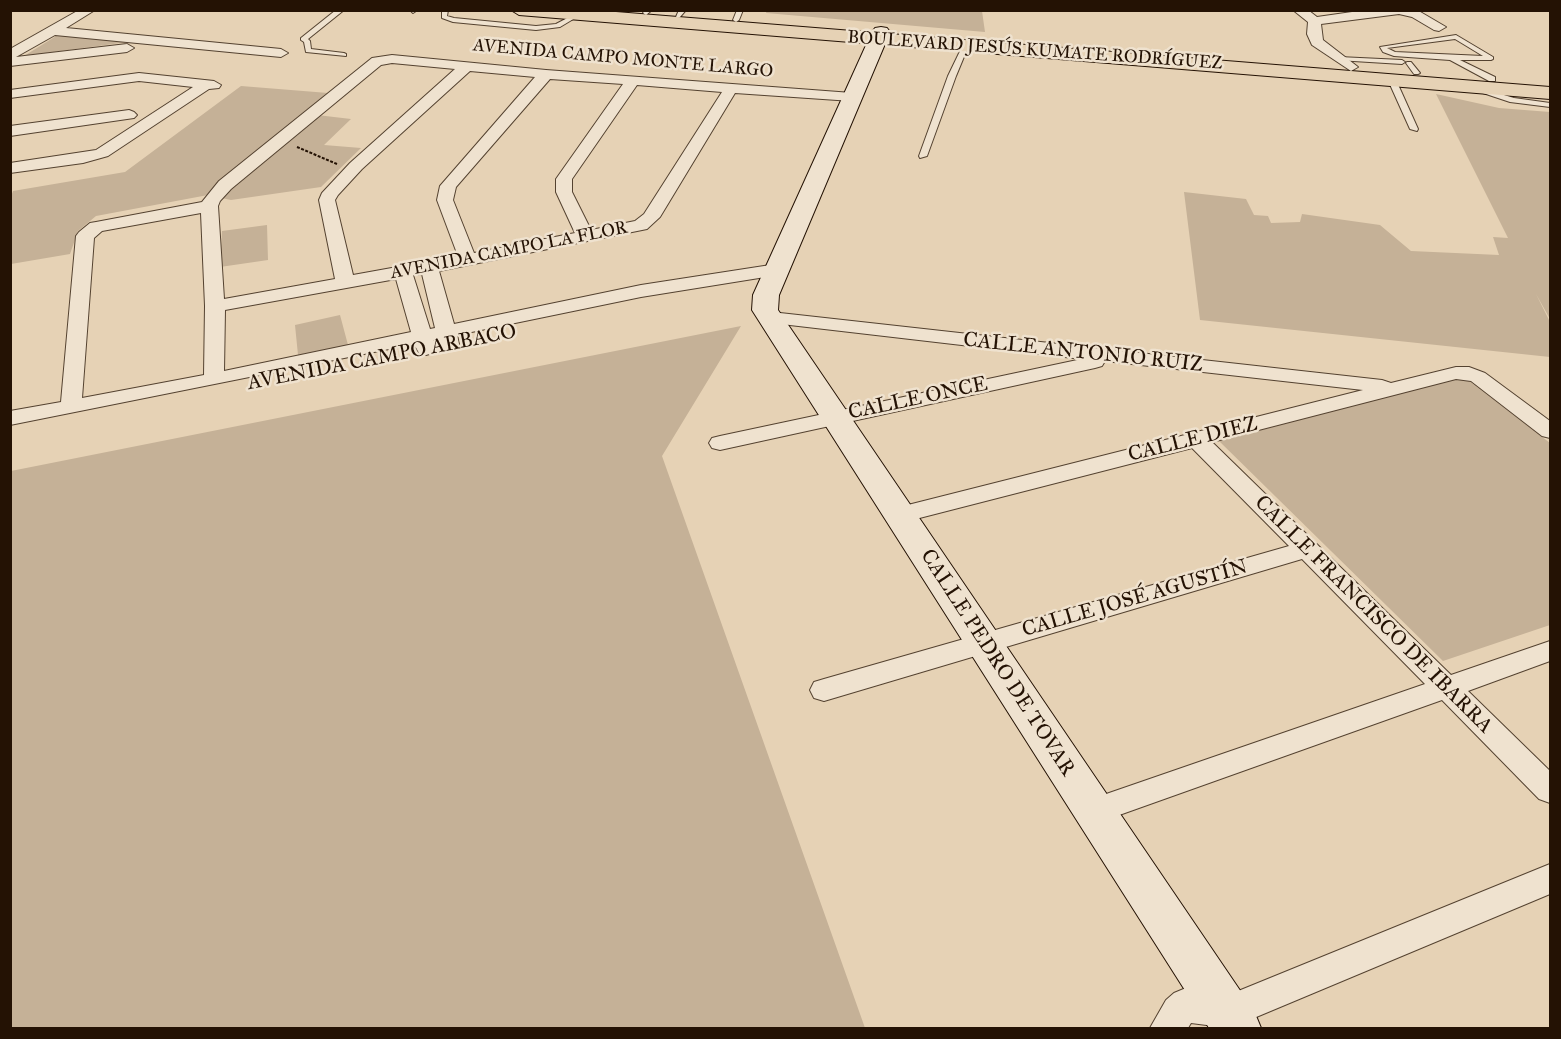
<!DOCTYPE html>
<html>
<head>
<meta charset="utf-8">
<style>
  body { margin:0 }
  #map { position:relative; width:1561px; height:1039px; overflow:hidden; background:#e6d2b5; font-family:"IM FELL Great Primer",serif }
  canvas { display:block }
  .frame { position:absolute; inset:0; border:12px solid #241204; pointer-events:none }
</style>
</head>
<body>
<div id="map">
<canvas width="1561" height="1039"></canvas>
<div class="frame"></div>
</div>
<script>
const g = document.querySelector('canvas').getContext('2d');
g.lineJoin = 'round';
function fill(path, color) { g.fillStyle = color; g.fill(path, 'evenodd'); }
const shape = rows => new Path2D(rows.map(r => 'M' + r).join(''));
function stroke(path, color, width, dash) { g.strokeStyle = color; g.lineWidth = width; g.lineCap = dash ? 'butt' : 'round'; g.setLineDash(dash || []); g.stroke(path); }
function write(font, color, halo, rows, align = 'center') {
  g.font = font + ' "IM FELL Great Primer",serif'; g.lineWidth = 5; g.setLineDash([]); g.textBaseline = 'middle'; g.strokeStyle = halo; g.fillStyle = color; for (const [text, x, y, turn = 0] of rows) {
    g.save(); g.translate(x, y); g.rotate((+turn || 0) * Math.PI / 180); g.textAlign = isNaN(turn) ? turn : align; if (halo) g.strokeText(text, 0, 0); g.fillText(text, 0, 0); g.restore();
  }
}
const green = shape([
  [767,10,982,11,985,32,766,13],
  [61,33,135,41,24,56],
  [241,86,328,93,208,195,96,216,78,231,70,254,11,264,10,199,13,191,125,172],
  [1436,94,1499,108,1550,112,1550,319,1536,294,1550,322,1550,357,1200,320,1184,192,1246,199,1254,215,1268,216,1271,223,1300,222,1302,214,1380,225,1411,251,1499,255,1493,237,1508,238],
  [317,115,351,119,324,145,361,148,321,187,231,200,221,198,220,195],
  [267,225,268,260,220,267,222,231],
  [340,315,348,345,298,355,295,325],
  [741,326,662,456,865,1028,11,1028,11,471],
  [1464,377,1550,443,1550,625,1443,661,1219,441]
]);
const path = shape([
  [297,147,337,164]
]);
const lane = shape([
  [336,10,344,10,308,39,310,41,311,49,344,53,346,54,346,56,306,52,304,42,301,40,301,38,336,10],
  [410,10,416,10,416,11,413,13,410,10],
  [442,10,448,10,447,16,454,18,536,26,556,24,575,14,580,15,560,27,536,30,453,22,442,18,442,10],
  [645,10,652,10,646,15,643,13,645,10],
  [679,10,686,10,680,17,676,17,679,10],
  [737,10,743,10,739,20,736,22,733,20,737,10],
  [1456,35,1493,57,1493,59,1491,60,1460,60,1495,77,1495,81,1489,81,1450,60,1394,56,1383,52,1380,47,1456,35],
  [1455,39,1483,56,1395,52,1387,48,1455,39],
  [965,45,968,47,956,76,927,156,920,158,919,156,948,76,962,47,965,45],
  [1339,57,1402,60,1405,62,1402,64,1337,60,1336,59,1339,57],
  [1407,62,1411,62,1420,73,1418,74,1414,74,1406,63,1407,62],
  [1389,78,1396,80,1418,129,1417,131,1410,129,1388,80,1389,78],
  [1474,86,1514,98,1550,103,1550,107,1510,102,1474,90,1474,86]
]);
const street = shape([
  [79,10,95,10,66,28,281,49,288,53,281,57,55,35,16,57,127,44,134,48,127,52,10,66,10,49,79,10],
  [1293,10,1308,10,1317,17,1366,10,1417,10,1446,27,1439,31,1434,30,1412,17,1399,14,1321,24,1323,40,1358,67,1351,71,1312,45,1307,34,1308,22,1293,10],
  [392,55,546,70,852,93,859,97,852,101,735,93,660,217,647,229,439,271,454,324,641,285,777,264,784,266,786,270,784,274,641,297,457,335,459,344,456,348,449,350,442,348,438,339,433,340,436,349,433,353,426,355,419,353,414,344,10,425,10,411,61,402,76,236,79,232,90,223,96,222,202,202,219,181,372,58,392,55],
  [392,63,455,69,350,163,322,193,319,200,335,279,224,299,218,206,220,201,231,189,381,65,392,63],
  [470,71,535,77,440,186,437,200,458,256,353,275,335,200,338,195,362,169,470,71],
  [550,79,623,84,556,179,556,192,575,233,474,253,453,200,456,187,550,79],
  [637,85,722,92,644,214,635,221,591,230,572,192,572,179,637,85],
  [201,213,205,306,204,375,82,398,94,238,102,231,201,213],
  [422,274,435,328,430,329,413,275,422,274],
  [396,279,411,332,224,371,225,310,396,279],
  [139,73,214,81,221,85,219,88,209,89,108,156,83,163,10,173,10,163,96,150,193,87,139,81,10,98,10,90,139,73],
  [129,110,134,112,137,115,134,118,10,136,10,126,129,110],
  [771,312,1382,380,1391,383,1456,367,1469,367,1485,373,1550,421,1550,438,1542,436,1471,381,1456,379,1212,442,1451,675,1550,641,1550,661,1468,691,1550,771,1550,803,1539,799,1442,700,1094,824,1083,820,1079,811,1083,802,1425,684,1302,559,824,701,814,698,810,690,814,682,824,679,1289,546,1192,448,900,523,892,521,888,515,892,509,1363,390,1105,361,1102,366,1095,368,720,450,712,448,709,443,712,438,720,436,1082,359,764,322,761,318,764,314,771,312],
  [1550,864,1550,894,1230,1028,1191,1023,1188,1028,1150,1028,1166,1000,1174,993,1186,988,1226,996,1550,864]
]);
const secondary = shape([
  [881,27,887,28,890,32,779,295,778,310,1254,1011,1261,1028,1209,1028,752,310,753,295,872,32,875,28,881,27]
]);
const highway = shape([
  [511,10,591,10,1550,87,1550,99,519,15,511,10]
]);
const farStreetnames = [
  ["BOULEVARD JESÚS KUMATE RODRÍGUEZ",1035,51,4],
  ["AVENIDA CAMPO MONTE LARGO",623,59,5],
  ["AVENIDA CAMPO LA FLOR",509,251,-11]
];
const streetNames = [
  ["CALLE ANTONIO RUIZ",1083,353,6],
  ["AVENIDA CAMPO ARBACO",382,358,-11],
  ["CALLE ONCE",918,399,-12],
  ["CALLE DIEZ",1193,440,-14],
  ["CALLE JOSÉ AGUSTÍN",1135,599,-16],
  ["CALLE FRANCISCO DE IBARRA",1373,615,45],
  ["CALLE PEDRO DE TOVAR",997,663,57]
];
fill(green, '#c5b197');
stroke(lane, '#544230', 2);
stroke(street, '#544230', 2);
stroke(secondary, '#241204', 2);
stroke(highway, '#241204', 2);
stroke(path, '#241204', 2, [3, 1.5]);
fill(lane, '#efe2cf');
fill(street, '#efe2cf');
fill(secondary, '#efe2cf');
fill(highway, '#e6d2b5');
write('18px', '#241204', '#efe2cf', farStreetnames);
write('21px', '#241204', '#efe2cf', streetNames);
</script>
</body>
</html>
